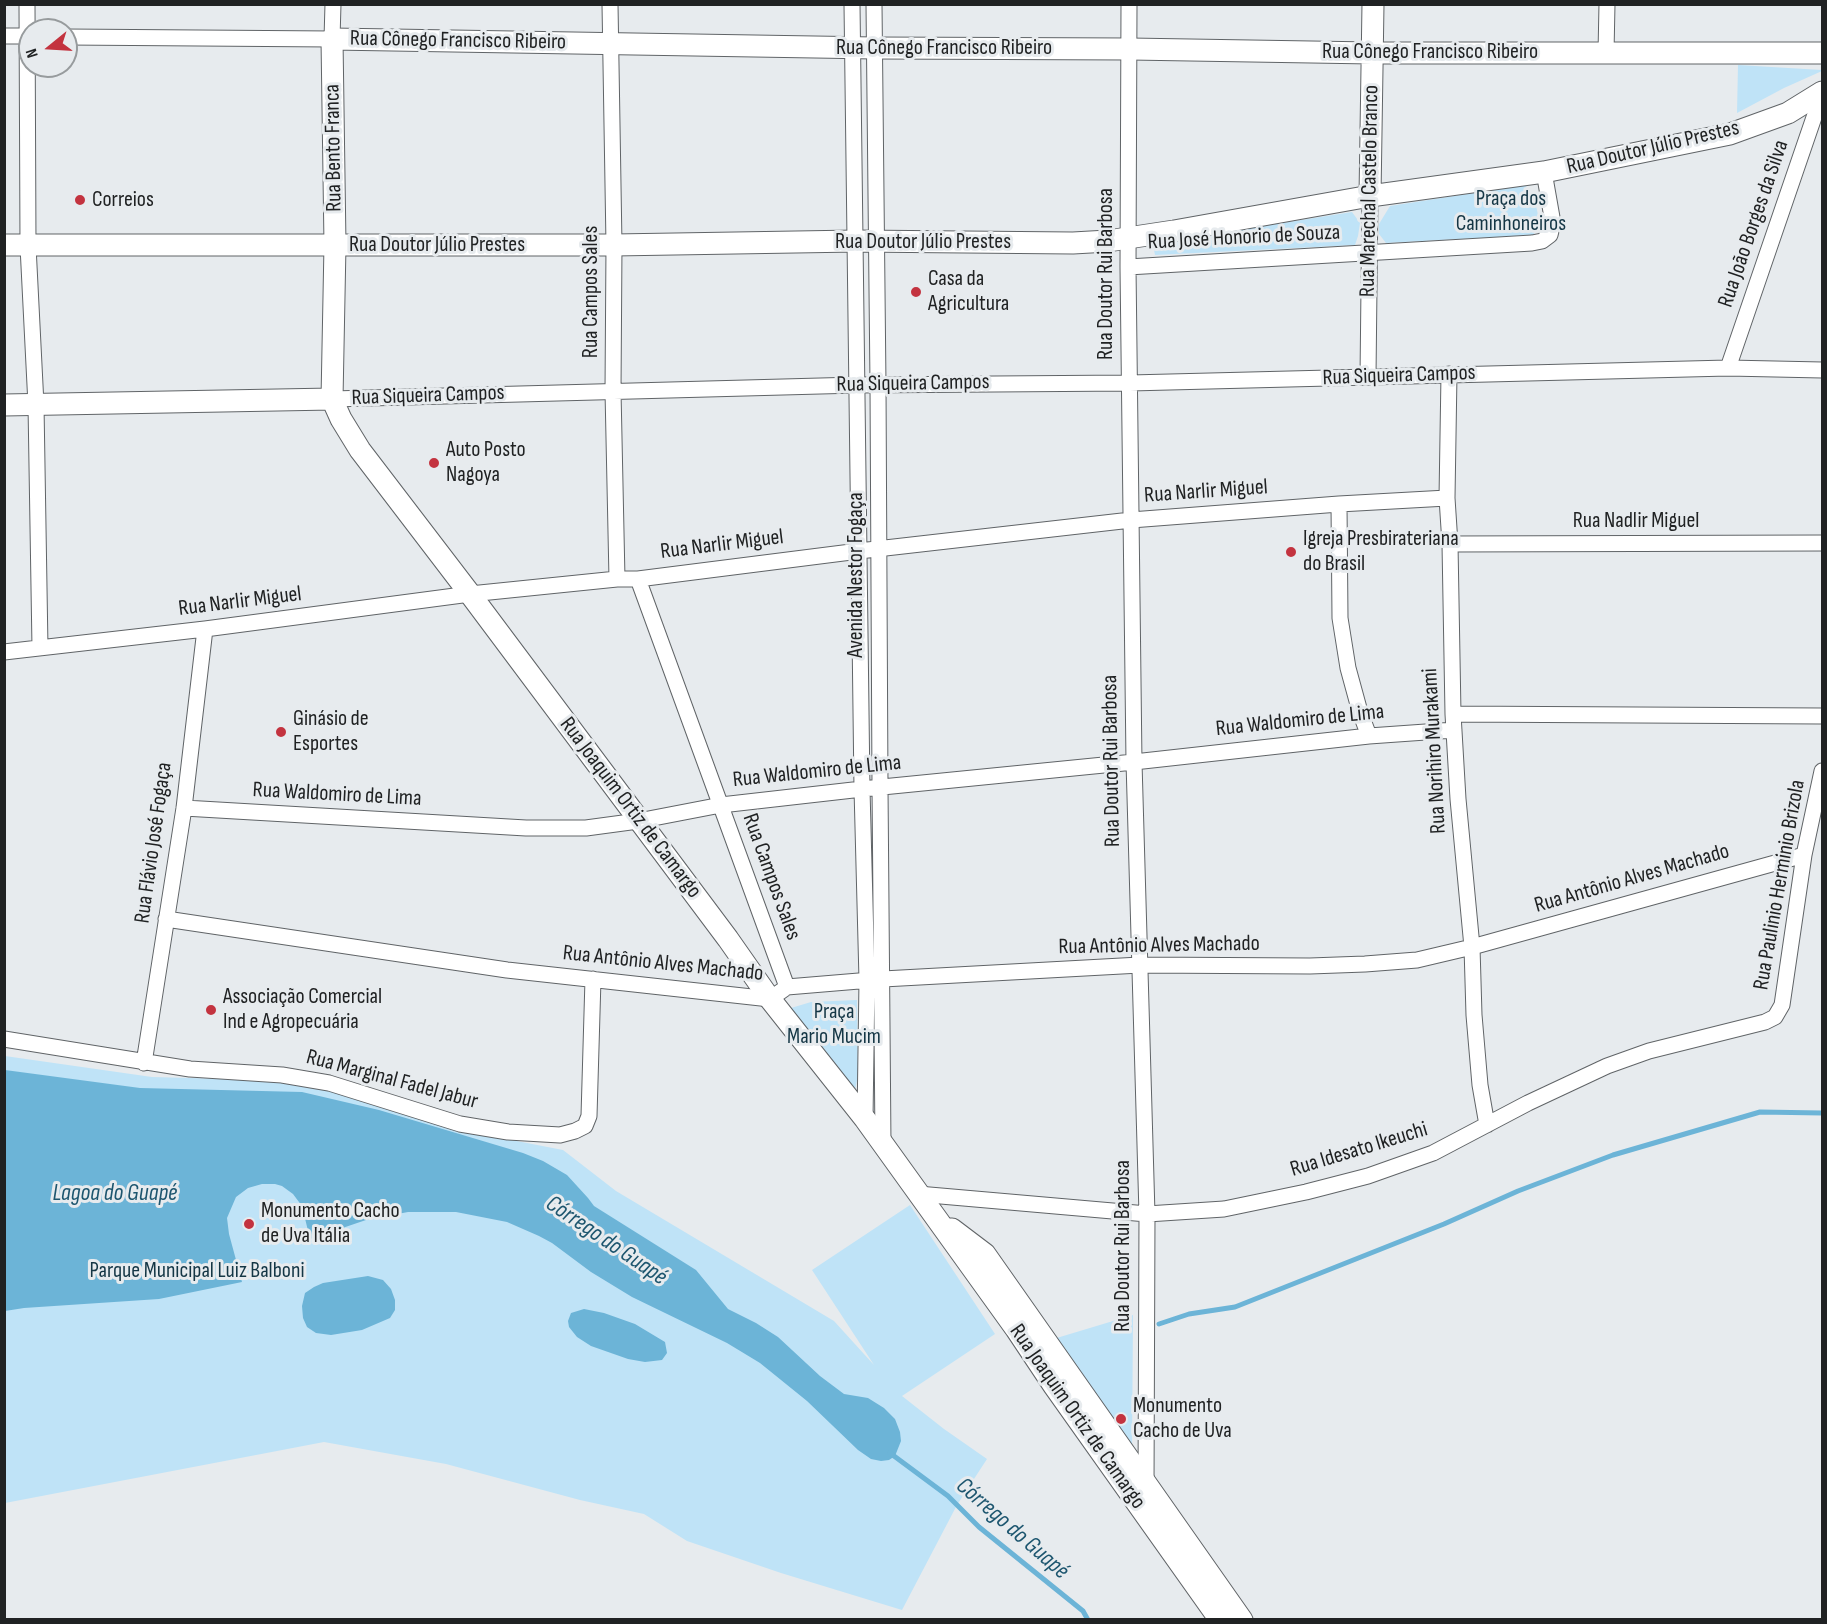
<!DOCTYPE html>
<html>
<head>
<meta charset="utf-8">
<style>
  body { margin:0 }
  #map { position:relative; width:1827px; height:1624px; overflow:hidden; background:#e7ebee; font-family:"Sofia Sans Condensed",sans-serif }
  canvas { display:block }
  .frame { position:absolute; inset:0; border:6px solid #202223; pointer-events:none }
  .north { position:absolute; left:18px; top:18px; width:60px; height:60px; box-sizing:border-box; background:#e7ebee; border:2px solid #979b9d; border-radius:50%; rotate:252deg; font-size:16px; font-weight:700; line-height:24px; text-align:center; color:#202223 }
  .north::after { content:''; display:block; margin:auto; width:21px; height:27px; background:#c3333f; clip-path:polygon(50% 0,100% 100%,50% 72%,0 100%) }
</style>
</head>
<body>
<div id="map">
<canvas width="1827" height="1624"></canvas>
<div class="frame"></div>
<div class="north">N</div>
</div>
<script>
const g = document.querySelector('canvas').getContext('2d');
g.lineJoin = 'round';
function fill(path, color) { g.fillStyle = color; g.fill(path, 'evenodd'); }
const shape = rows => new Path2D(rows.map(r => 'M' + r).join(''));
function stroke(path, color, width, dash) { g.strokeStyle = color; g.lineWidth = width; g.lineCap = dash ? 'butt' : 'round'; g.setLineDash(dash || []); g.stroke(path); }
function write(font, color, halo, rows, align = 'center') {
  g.font = font + ' "Sofia Sans Condensed",sans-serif'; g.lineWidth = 6; g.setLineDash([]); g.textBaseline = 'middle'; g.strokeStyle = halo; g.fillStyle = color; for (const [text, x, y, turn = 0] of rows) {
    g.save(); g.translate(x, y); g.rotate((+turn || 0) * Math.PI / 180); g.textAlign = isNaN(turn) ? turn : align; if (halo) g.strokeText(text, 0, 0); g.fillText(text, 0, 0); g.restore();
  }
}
const green = shape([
  [1738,65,1822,70,1822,71,1784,88,1737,113],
  [1525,185,1534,195,1539,220,1538,229,1533,235,1386,243,1379,234,1379,224,1390,206],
  [1352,212,1360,223,1358,236,1355,245,1155,255,1153,245,1175,240],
  [857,1000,858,1076,855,1090,791,1008,811,1002],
  [5,1056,152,1077,266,1080,310,1085,465,1131,563,1150,616,1191,834,1321,874,1365,812,1270,910,1205,995,1334,902,1396,944,1429,987,1459,957,1505,902,1610,781,1573,687,1541,644,1514,580,1500,446,1464,324,1442,5,1503],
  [1133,1315,1132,1453,1050,1340]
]);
const water = shape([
  [5,1070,140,1088,302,1092,379,1110,523,1153,543,1161,567,1175,588,1198,594,1206,696,1270,728,1309,756,1323,778,1337,820,1376,844,1394,868,1398,884,1408,895,1419,900,1432,901,1441,895,1456,889,1460,881,1461,871,1459,858,1450,807,1401,760,1363,727,1343,632,1297,591,1272,552,1243,539,1236,507,1222,456,1212,408,1212,366,1220,310,1239,302,1206,293,1194,282,1186,275,1184,262,1184,248,1188,236,1197,227,1218,229,1234,242,1282,159,1299,24,1308,5,1311],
  [368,1276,383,1280,391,1289,395,1300,395,1310,390,1318,362,1330,331,1335,316,1333,307,1327,303,1318,302,1306,305,1293,314,1287,323,1283],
  [584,1309,604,1313,635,1324,665,1342,667,1353,662,1360,645,1362,628,1359,591,1346,577,1337,569,1327,568,1321,571,1313]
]);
const stream = shape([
  [1159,1324,1189,1314,1235,1307,1444,1224,1518,1191,1613,1155,1760,1112,1822,1113],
  [890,1453,948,1496,979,1527,1083,1611,1088,1620]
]);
const minor = shape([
  [27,4,28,246,36,405,40,648],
  [610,4,614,245,613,391,617,579],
  [852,4,862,789,867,980,865,1119],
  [874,4,878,385,880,787,883,1145],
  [1129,4,1128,267,1134,762,1147,1214,1146,1486],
  [4,36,30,36],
  [66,37,332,39,333,4],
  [1606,53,1607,4],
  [1128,267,1532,243,1542,241,1550,235,1553,223,1544,172],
  [1728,368,1822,94],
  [1449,374,1447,498,1450,544,1453,714,1458,799,1472,947,1474,1015,1480,1085,1487,1125],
  [1368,377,1370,196],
  [332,399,858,385,1130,383,1728,368,1822,370],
  [1339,504,1340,618,1348,668,1360,712,1369,736],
  [1450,544,1822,543],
  [638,579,787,987],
  [4,652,205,629,470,594,617,579,638,579,859,551,1131,520,1339,504,1447,498],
  [1453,714,1822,716],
  [184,808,526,828,586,828,638,821,721,805,862,789,1134,762,1369,736,1454,730],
  [166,919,507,970,770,999,787,987,883,979,1140,965,1310,966,1365,964,1417,960,1472,947,1804,855],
  [4,1039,190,1069,282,1075,329,1083,460,1124,508,1132,560,1135,575,1131,585,1126,589,1116,593,979],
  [144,1063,184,808,205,629],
  [918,1194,1147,1214,1224,1209,1306,1192,1368,1176,1433,1153,1528,1103,1607,1066,1649,1051,1765,1022,1775,1017,1782,1005,1804,855,1822,771]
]);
const secondary = shape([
  [1370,196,1373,4],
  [4,245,614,245,856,241,1073,243,1108,241,1174,231,1370,196,1544,172,1730,134,1788,113,1822,92],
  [4,405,332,399],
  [952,1229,985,1254,1242,1620],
  [1220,1620,1054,1386,1016,1329,865,1119,770,999,728,939,470,594,360,450,341,419,332,399,335,245,332,39,875,48,1130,49,1372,53,1822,53]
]);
const markers = [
  [80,200,6,"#c3333f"],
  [916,292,6,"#c3333f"],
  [434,463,6,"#c3333f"],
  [1291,552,6,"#c3333f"],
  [281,732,6,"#c3333f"],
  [211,1010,6,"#c3333f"],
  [249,1224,6,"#c3333f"],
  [1121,1419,6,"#c3333f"]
];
const streetNames = [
  ["Rua Cônego Francisco Ribeiro",458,41,1],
  ["Rua Cônego Francisco Ribeiro",944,48],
  ["Rua Cônego Francisco Ribeiro",1430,52],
  ["Rua Bento Franca",334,148,-91],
  ["Rua Doutor Júlio Prestes",1653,148,-13],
  ["Rua Marechal Castelo Branco",1370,191,-89],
  ["Rua João Borges da Silva",1754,224,-71],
  ["Rua José Honorio de Souza",1244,238,-3],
  ["Rua Doutor Júlio Prestes",923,242],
  ["Rua Doutor Júlio Prestes",437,245],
  ["Rua Doutor Rui Barbosa",1106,274,-90],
  ["Rua Campos Sales",591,292,-90],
  ["Rua Siqueira Campos",1399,376,-2],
  ["Rua Siqueira Campos",913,384,-1],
  ["Rua Siqueira Campos",428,396,-2],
  ["Rua Narlir Miguel",1206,492,-4],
  ["Rua Nadlir Miguel",1636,521],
  ["Rua Narlir Miguel",722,545,-7],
  ["Avenida Nestor Fogaça",856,575,-90],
  ["Rua Narlir Miguel",240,602,-7],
  ["Rua Waldomiro de Lima",1300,721,-6],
  ["Rua Norihiro Murakami",1435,751,-93],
  ["Rua Doutor Rui Barbosa",1112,761,-91],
  ["Rua Waldomiro de Lima",817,772,-6],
  ["Rua Waldomiro de Lima",337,795,3],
  ["Rua Joaquim Ortiz de Camargo",630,808,53],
  ["Rua Flávio José Fogaça",154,843,-82],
  ["Rua Campos Sales",771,877,70],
  ["Rua Antônio Alves Machado",1632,879,-16],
  ["Rua Paulinio Herminio Brizola",1780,885,-80],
  ["Rua Antônio Alves Machado",1159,946,-1],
  ["Rua Antônio Alves Machado",663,964,6],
  ["Rua Marginal Fadel Jabur",392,1080,15],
  ["Rua Idesato Ikeuchi",1359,1150,-17],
  ["Rua Doutor Rui Barbosa",1123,1246,-90],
  ["Rua Joaquim Ortiz de Camargo",1077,1417,55]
];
const parkNames = [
  ["Praça dos",1511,199],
  ["Caminhoneiros",1511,224],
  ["Praça",834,1012],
  ["Mario Mucim",834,1037],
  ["Parque Municipal Luiz Balboni",197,1271]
];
const poiNames = [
  ["Correios",92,200],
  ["Casa da",928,279],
  ["Agricultura",928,304],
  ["Auto Posto",446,450],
  ["Nagoya",446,475],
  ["Igreja Presbirateriana",1303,539],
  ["do Brasil",1303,564],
  ["Ginásio de",293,719],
  ["Esportes",293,744],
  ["Associação Comercial",223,997],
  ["Ind e Agropecuária",223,1022],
  ["Monumento Cacho",261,1211],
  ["de Uva Itália",261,1236],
  ["Monumento",1133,1406],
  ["Cacho de Uva",1133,1431]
];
const waterNames = [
  ["Lagoa do Guapé",115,1194],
  ["Córrego do Guapé",606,1241,34],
  ["Córrego do Guapé",1012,1529,41]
];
fill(green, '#bfe3f7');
fill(water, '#6cb4d7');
stroke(stream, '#6cb4d7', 5);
stroke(minor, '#606467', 17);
stroke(secondary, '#606467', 23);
stroke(minor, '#fff', 15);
stroke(secondary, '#fff', 21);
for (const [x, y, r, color] of markers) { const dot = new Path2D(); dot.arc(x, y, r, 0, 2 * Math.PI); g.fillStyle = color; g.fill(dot); stroke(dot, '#e7ebee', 2); }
write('22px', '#202223', '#e7ebee', streetNames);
write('22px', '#143645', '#e7ebee', parkNames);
write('22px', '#202223', '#e7ebee', poiNames, 'left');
write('italic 24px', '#1d566f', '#e7ebee', waterNames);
</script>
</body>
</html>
